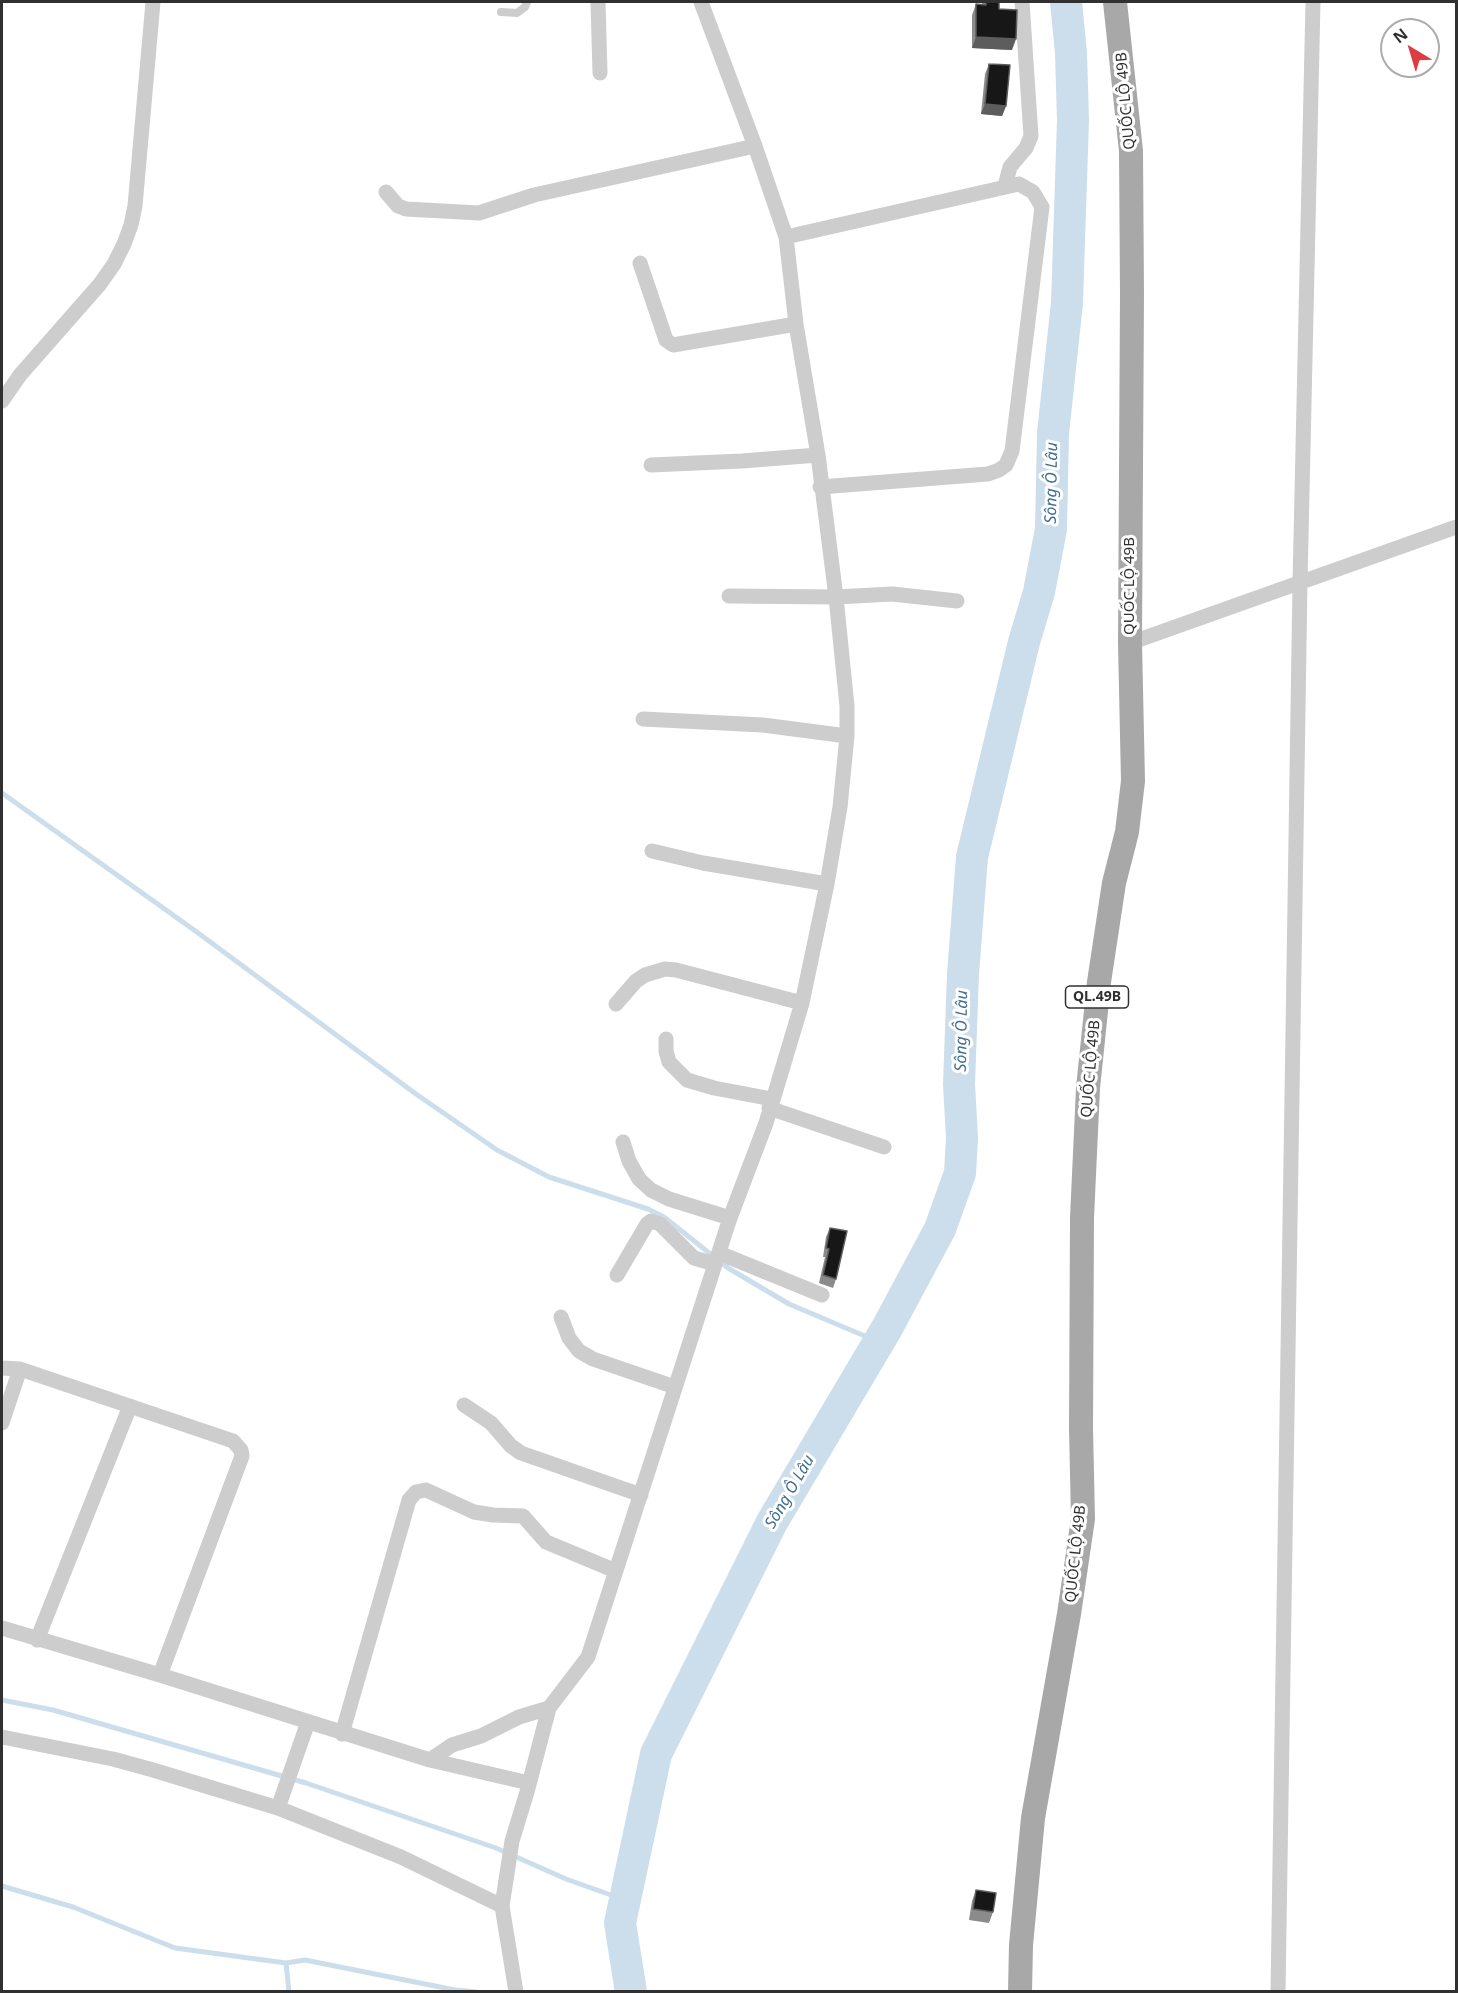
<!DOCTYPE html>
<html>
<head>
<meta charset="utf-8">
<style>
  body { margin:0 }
  #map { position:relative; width:1458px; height:1993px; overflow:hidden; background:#fff; font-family:"Noto Sans",sans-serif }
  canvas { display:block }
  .frame { position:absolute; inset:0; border:3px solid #303030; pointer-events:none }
  .north { position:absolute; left:1380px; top:18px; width:60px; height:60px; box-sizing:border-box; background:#fff; border:2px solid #acacac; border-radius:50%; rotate:322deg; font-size:16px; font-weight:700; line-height:24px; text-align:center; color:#303030 }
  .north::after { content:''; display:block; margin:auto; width:21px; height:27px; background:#dd3c44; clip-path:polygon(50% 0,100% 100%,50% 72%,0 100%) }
</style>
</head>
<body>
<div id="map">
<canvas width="1458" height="1993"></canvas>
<div class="frame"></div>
<div class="north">N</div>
</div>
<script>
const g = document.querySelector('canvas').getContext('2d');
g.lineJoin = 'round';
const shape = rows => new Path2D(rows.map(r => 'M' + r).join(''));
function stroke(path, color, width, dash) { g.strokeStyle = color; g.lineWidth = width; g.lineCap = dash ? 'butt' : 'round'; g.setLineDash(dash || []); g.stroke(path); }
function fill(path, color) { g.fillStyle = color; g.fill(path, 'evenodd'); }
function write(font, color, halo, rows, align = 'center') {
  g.font = font + ' "Noto Sans",sans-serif'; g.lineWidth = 6; g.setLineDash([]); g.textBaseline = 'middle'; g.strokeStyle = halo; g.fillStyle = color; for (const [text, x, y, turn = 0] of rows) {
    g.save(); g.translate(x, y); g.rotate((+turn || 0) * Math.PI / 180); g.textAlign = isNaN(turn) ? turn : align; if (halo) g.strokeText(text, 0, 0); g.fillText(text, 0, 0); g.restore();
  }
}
const stream = shape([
  [2,793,194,930,416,1094,497,1150,549,1177,648,1209,664,1217,728,1268,789,1304,879,1342],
  [2,1700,53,1710,306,1783,496,1848,566,1879,625,1900],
  [2,1886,73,1907,175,1948,286,1963,305,1960,455,1990,477,1992],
  [286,1963,289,1992]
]);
const river = shape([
  [631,1992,620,1923,656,1754,772,1522,887,1328,940,1229,960,1173,962,1138,959,1084,963,974,972,857,1024,642,1039,592,1051,529,1053,433,1067,303,1073,120,1071,53,1066,2]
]);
const service = shape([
  [501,12,517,13,525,7,527,2]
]);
const minor = shape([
  [598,2,600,73],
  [1005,186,1010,167,1026,148,1031,136,1022,2],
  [386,192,398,206,406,209,479,213,534,195,755,146],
  [786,237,1019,184,1033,192,1042,207,1012,451,1006,465,999,470,988,474,820,487],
  [640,263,666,340,673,345,796,324],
  [2,401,20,375,100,284,114,264,124,244,131,225,135,206,153,2],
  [651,465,742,461,818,455],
  [729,596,836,597,892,594,957,601],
  [1130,643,1456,527],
  [643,719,763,725,847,736],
  [652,851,703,863,827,884],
  [616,1004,636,981,645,975,665,969,676,970,802,1003],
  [666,1039,666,1051,669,1062,687,1080,714,1088,772,1099],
  [769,1108,884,1147],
  [623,1142,629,1161,639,1179,651,1190,669,1199,730,1218],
  [719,1253,822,1295],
  [617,1275,647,1224,651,1221,660,1224,694,1258,715,1264],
  [561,1317,569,1338,579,1351,593,1359,675,1387],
  [2,1368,20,1369,233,1441,241,1450,242,1456,160,1675],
  [464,1405,491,1423,511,1446,521,1453,641,1495],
  [2,1423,20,1369],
  [2,1628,160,1675,430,1760,529,1783],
  [37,1640,130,1406],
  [342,1734,409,1500,416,1492,426,1490,474,1512,493,1515,523,1516,546,1542,616,1571],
  [2,1737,113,1759,153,1770,278,1808,401,1857,502,1906],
  [430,1760,452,1745,481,1736,519,1717,549,1708],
  [278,1808,308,1722],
  [516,1992,502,1906,512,1841,527,1792,549,1708,588,1657,730,1218,766,1123,802,1003,827,884,840,807,847,736,847,706,836,597,818,455,796,324,786,237,755,146,701,2],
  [1278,1992,1300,582,1313,2]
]);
const primary = shape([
  [1020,1992,1021,1945,1033,1818,1069,1614,1083,1519,1081,1428,1082,1218,1088,1088,1099,982,1114,883,1127,832,1133,781,1130,643,1132,294,1131,151,1115,2]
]);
const wall = shape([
  [982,2,999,2,999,9,1012,50,972,48,972,15,976,4,982,5],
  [989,64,1006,106,1002,116,981,114,985,74],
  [830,1228,836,1279,833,1288,819,1283,825,1257,823,1257,826,1237],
  [976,1890,993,1912,989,1923,969,1920,972,1901]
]);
const shadedWall = shape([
  [976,37,1016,39,1012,50,972,48],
  [985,104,1006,106,1002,116,981,114]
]);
const building = shape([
  [986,2,999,2,999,9,1017,10,1016,39,976,37,976,4,986,5,986,2],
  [989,64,1010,65,1006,106,985,104,989,64],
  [830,1228,847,1231,836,1279,823,1275,829,1249,826,1248,830,1228],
  [976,1890,996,1893,993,1912,973,1909,976,1890]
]);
const shields = [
  [1097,997,63]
];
const shieldNames = [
  ["QL.49B",1097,997]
];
const streetNames = [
  ["QUỐC LỘ 49B",1126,101,-95],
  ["QUỐC LỘ 49B",1130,586,-90],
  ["QUỐC LỘ 49B",1091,1069,-85],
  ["QUỐC LỘ 49B",1076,1554,-84]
];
const waterNames = [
  ["Sông Ô Lâu",1052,483,-89],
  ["Sông Ô Lâu",962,1031,-89],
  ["Sông Ô Lâu",790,1492,-60]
];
stroke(stream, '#ccdeeb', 5);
stroke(river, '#ccdeeb', 32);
stroke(service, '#cdcdcd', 8);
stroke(minor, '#cdcdcd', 15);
stroke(primary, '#a8a8a8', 24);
fill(wall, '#8b8b8b');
fill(shadedWall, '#5d5d5d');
fill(building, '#171717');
stroke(building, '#5d5d5d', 1.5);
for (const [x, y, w] of shields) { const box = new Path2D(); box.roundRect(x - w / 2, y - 11, w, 22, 4.5); g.fillStyle = '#fff'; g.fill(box); stroke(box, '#303030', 1.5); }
write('bold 14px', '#303030', null, shieldNames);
write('15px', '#303030', '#fff', streetNames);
write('italic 16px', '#416f8f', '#fff', waterNames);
</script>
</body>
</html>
